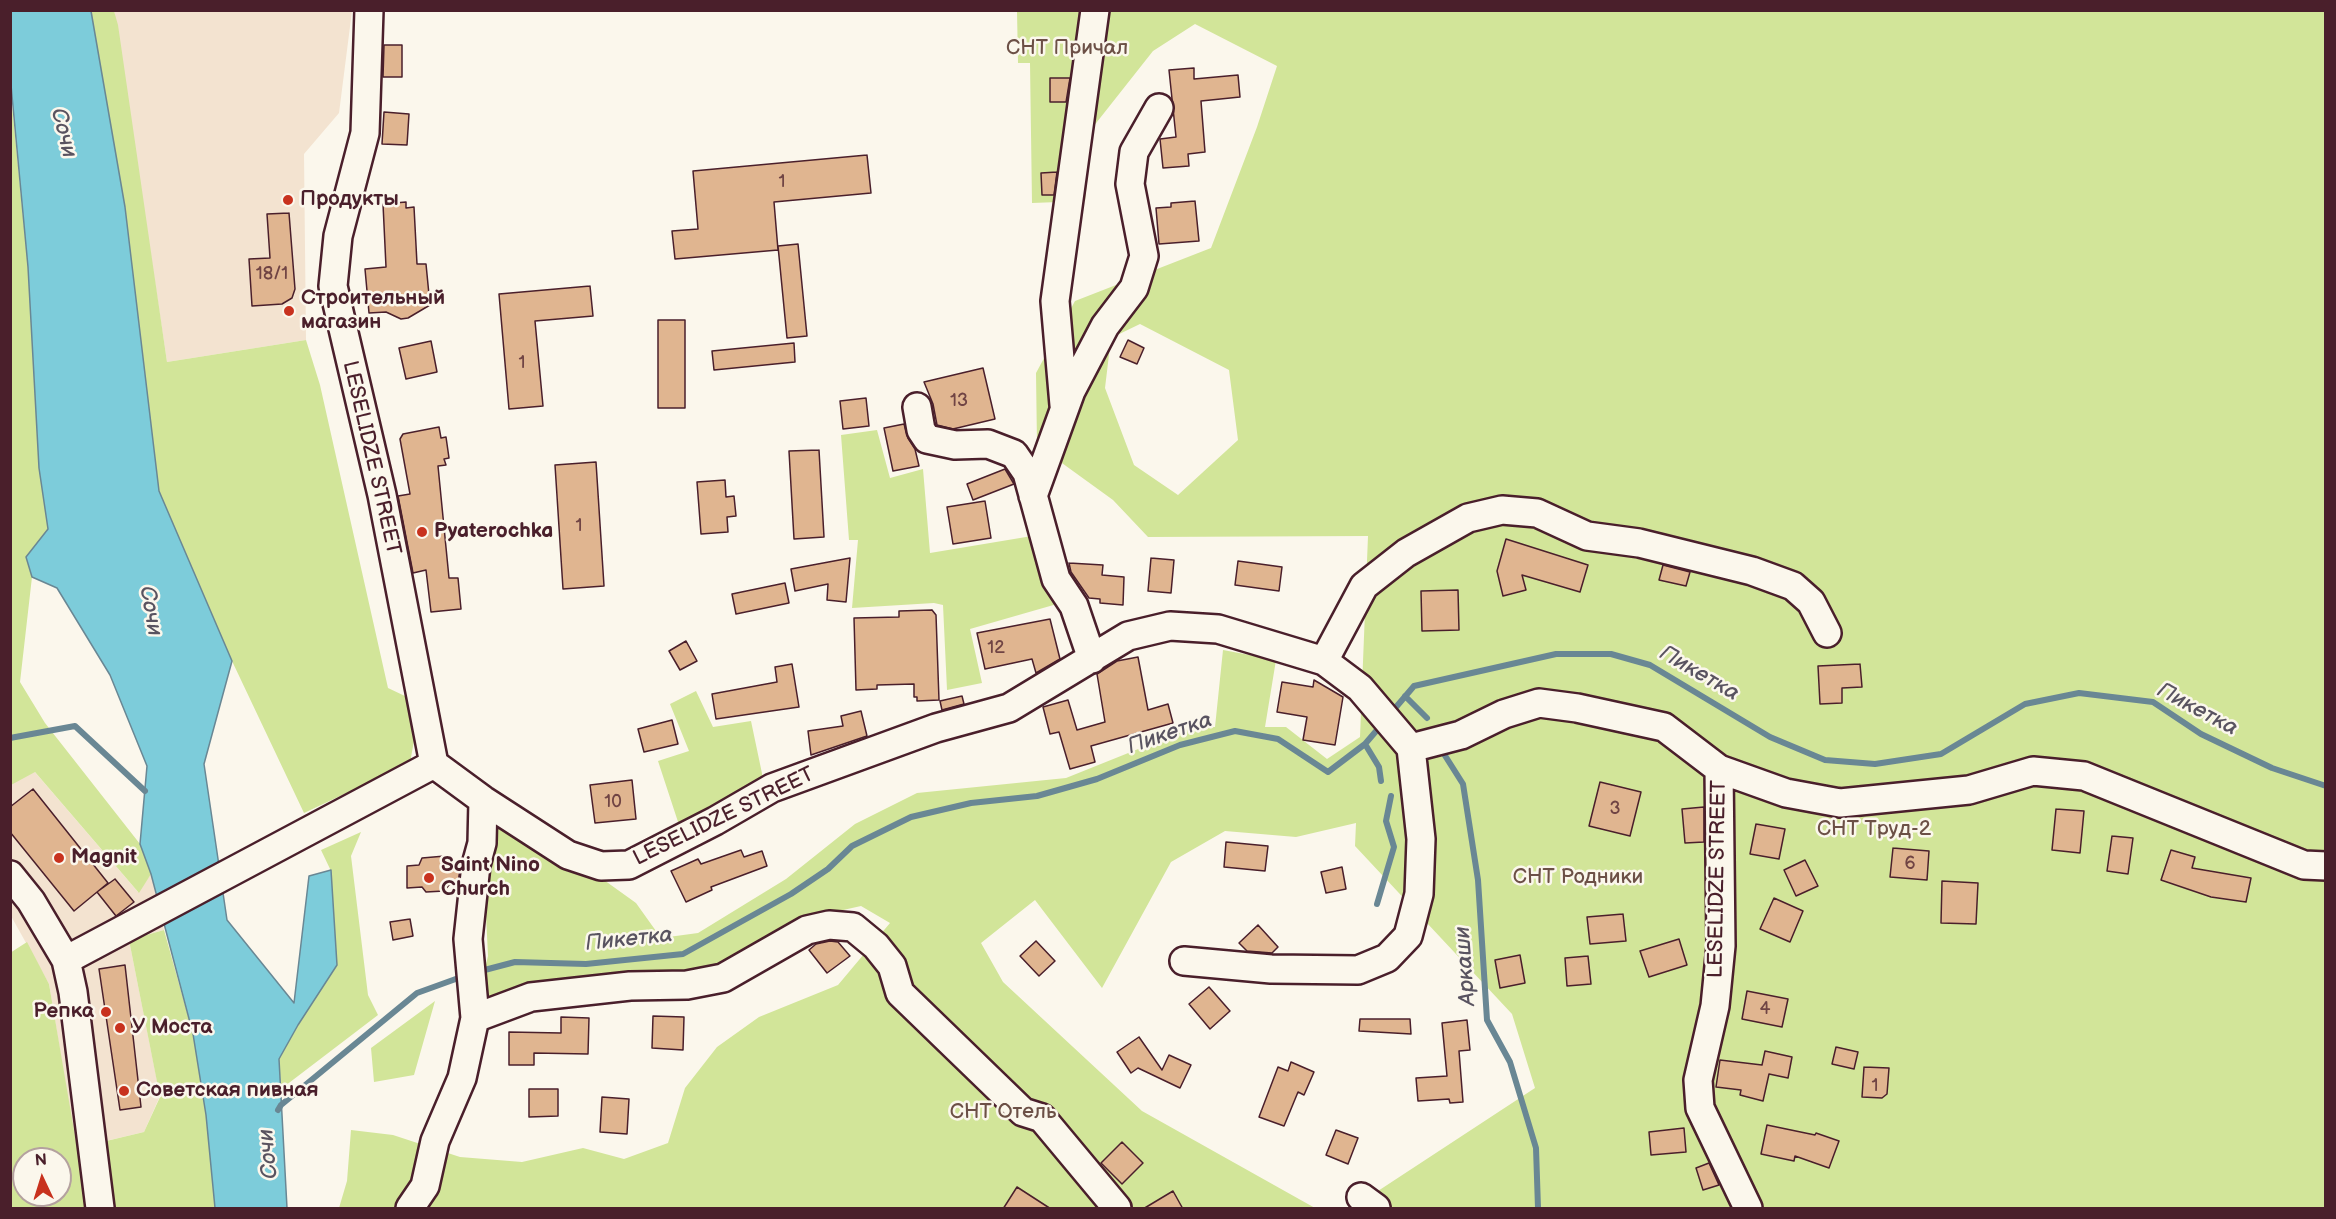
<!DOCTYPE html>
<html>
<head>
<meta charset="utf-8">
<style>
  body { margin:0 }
  #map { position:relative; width:2336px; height:1219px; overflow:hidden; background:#fbf7ec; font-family:"Balsamiq Sans",sans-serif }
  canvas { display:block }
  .frame { position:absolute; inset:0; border:12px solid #4a1f2b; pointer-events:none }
  .north { position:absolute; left:12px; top:1147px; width:60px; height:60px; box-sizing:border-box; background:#fbf7ec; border:2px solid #b4a19f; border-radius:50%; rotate:356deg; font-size:16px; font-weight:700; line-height:24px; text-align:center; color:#4a1f2b }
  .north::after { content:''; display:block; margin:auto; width:21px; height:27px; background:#c8321e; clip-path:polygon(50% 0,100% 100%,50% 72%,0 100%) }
</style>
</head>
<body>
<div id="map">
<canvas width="2336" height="1219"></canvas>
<div class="frame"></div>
<div class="north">N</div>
</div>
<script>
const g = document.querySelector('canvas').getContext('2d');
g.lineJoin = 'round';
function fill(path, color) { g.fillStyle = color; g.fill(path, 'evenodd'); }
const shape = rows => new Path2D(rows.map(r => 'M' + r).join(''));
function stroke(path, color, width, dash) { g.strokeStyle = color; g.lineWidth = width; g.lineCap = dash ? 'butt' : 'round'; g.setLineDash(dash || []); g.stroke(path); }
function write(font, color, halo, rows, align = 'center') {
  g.font = font + ' "Balsamiq Sans",sans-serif'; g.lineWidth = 5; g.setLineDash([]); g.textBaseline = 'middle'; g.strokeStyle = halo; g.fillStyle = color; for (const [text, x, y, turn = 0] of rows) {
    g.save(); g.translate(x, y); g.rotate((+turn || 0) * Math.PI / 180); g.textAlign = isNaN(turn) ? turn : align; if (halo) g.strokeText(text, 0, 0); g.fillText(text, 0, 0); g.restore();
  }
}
const built = shape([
  [114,11,352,11,339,113,304,154,306,340,167,362],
  [34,771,138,892,151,874,164,930,129,940,160,1096,144,1132,76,1148,49,984,11,916,10,785]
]);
const green = shape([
  [91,11,114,11,118,25,167,362,306,340,320,385,388,688,407,697,415,735,410,763,304,813,232,661,159,491,125,207],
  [1017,11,2325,11,2325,1208,1352,1208,1535,1088,1512,1014,1355,846,1356,823,1296,837,1225,831,1171,862,1102,988,1035,900,981,943,1003,982,1142,1111,1315,1208,339,1208,347,1181,351,1130,393,1135,460,1157,522,1162,583,1148,624,1159,668,1143,685,1088,717,1047,759,1017,838,985,890,923,861,906,803,919,721,962,692,971,486,1003,481,985,488,956,485,894,488,817,568,872,597,875,636,903,661,938,698,933,786,879,855,824,917,793,1066,778,1193,727,1215,727,1223,650,1276,660,1265,727,1286,727,1327,759,1360,737,1368,536,1148,537,1113,500,1037,445,1036,373,1075,301,1211,248,1257,127,1277,66,1195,24,1153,51,1093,127,1085,201,1032,203,1030,63,1018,63],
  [1140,324,1229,370,1238,440,1178,495,1134,465,1105,388,1111,338],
  [10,85,28,267,39,468,48,529,26,557,32,577,20,682,45,723,140,844,151,874,139,893,35,772,11,785],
  [877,430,890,478,923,469,930,553,1038,535,1057,604,970,629,982,683,947,690,943,605,934,603,852,608,858,540,849,540,841,435],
  [696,691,713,727,751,721,764,783,681,831,658,761,689,751,670,704],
  [361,832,351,856,368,995,378,1015,281,1089,279,1059,298,1025,331,871,321,850],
  [164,930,193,1034,206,1115,215,1208,11,1208,10,953,27,942,49,984,77,1148,144,1132,160,1097,129,940],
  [24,1159,60,1159,60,1195,24,1195],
  [435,1001,414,1075,374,1082,371,1048]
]);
const water = shape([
  [10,11,91,11,125,207,159,491,232,661,204,764,227,920,294,1003,309,876,331,870,337,965,298,1025,279,1059,287,1208,215,1208,206,1115,193,1034,151,874,140,844,147,766,110,675,57,588,32,577,26,557,48,529,39,468,28,267,11,85,10,11]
]);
const stream = shape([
  [1405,696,1427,718],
  [1391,713,1414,686,1556,654,1611,654,1650,665,1770,737,1825,760,1875,764,1941,754,2025,704,2079,693,2153,702,2201,734,2272,768,2326,786],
  [10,738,75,726,145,791],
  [1365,744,1379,767,1381,781],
  [1444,754,1463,784,1478,880,1487,1020,1510,1062,1536,1148,1538,1208],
  [1377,904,1394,847,1386,821,1391,796],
  [477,972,515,962,586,964,683,954,791,894,828,869,852,846,911,817,971,803,1037,796,1097,779,1180,745,1235,731,1278,739,1328,772,1365,744,1383,723],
  [278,1110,281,1105,417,993,464,976]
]);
const building = shape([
  [384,45,402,45,402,77,383,77,384,45],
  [1194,68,1194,79,1238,75,1240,97,1201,101,1205,152,1188,154,1189,166,1163,168,1160,139,1176,137,1169,70,1194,68],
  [1050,78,1070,78,1066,102,1050,102,1050,78],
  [384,112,409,114,407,145,382,144,384,112],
  [867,155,871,193,774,202,778,250,675,259,672,231,698,229,693,171,867,155],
  [1057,172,1054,195,1042,195,1041,173,1057,172],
  [1195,201,1199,241,1159,244,1156,208,1171,207,1171,203,1195,201],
  [406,202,406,208,414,207,417,264,426,264,430,305,408,318,401,319,386,312,369,313,365,269,386,267,383,204,406,202],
  [289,213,295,289,292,298,282,304,252,306,249,259,270,258,267,214,289,213],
  [798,244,807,336,787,338,778,246,798,244],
  [590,286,593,316,535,321,543,406,509,409,499,294,590,286],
  [658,320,685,320,685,408,658,408,658,320],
  [1128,340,1144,348,1137,364,1120,357,1128,340],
  [431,341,437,372,406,379,399,348,431,341],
  [794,343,795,362,714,370,712,351,794,343],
  [983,368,995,419,953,429,937,425,933,404,924,382,983,368],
  [866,398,869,426,843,429,840,401,866,398],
  [904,424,908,438,915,449,919,466,893,471,884,428,904,424],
  [439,427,441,438,446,437,449,458,444,459,446,465,438,466,449,578,458,578,461,609,431,612,426,570,413,573,398,496,410,494,400,439,403,434,439,427],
  [819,450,824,537,794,539,789,451,819,450],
  [596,462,604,586,563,589,555,465,596,462],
  [1005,469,1014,484,973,500,967,484,1005,469],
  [725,480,726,497,734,496,736,516,727,517,728,532,701,534,697,482,725,480],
  [985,501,991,538,953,544,947,507,985,501],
  [1506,539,1588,565,1580,592,1522,575,1526,590,1503,596,1497,571,1506,539],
  [850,558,846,602,827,600,828,584,795,591,791,569,850,558],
  [1151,558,1174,560,1171,593,1148,591,1151,558],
  [1238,561,1282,567,1279,591,1235,585,1238,561],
  [1069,563,1103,565,1102,575,1124,577,1123,605,1100,603,1100,599,1089,598,1071,572,1069,563],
  [1663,565,1690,572,1686,586,1659,580,1663,565],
  [785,583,789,603,736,614,732,594,785,583],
  [1458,590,1459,630,1422,631,1421,591,1458,590],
  [932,610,936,615,939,700,917,701,917,697,914,697,914,684,877,685,877,689,856,690,854,618,899,617,899,611,932,610],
  [1050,619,1060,659,1036,673,1032,659,985,669,977,633,1050,619],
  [686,641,697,661,680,670,669,651,686,641],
  [1138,657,1148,710,1168,704,1173,723,1091,746,1095,762,1070,769,1059,732,1050,734,1043,707,1068,700,1077,730,1105,722,1097,674,1117,661,1138,657],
  [792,664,799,707,716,719,712,694,777,682,775,667,792,664],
  [1860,664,1862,687,1842,688,1842,703,1820,704,1818,666,1860,664],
  [1314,680,1343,697,1335,745,1303,740,1307,717,1277,712,1282,682,1313,687,1314,680],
  [962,696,964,704,942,710,940,701,962,696],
  [861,711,867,736,811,755,808,731,843,726,841,716,861,711],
  [672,720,678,744,644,752,638,729,672,720],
  [632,780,636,819,595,823,590,785,632,780],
  [1600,782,1641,792,1630,836,1589,826,1600,782],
  [33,789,108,883,74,911,10,832,10,807,33,789],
  [1704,807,1704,842,1685,843,1682,809,1704,807],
  [2056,809,2084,811,2080,853,2052,850,2056,809],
  [1756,824,1785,829,1779,859,1750,854,1756,824],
  [2112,836,2133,838,2128,874,2107,871,2112,836],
  [1226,842,1268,846,1265,871,1224,867,1226,842],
  [1893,848,1929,851,1927,880,1890,877,1893,848],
  [741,850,744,857,762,851,767,866,711,887,712,890,686,902,671,871,698,859,701,864,741,850],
  [2171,850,2195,857,2192,868,2251,878,2246,902,2211,897,2161,880,2171,850],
  [445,856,449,863,461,862,458,884,449,885,444,891,426,892,422,887,407,888,407,866,419,865,422,858,445,856],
  [1805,860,1818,886,1796,896,1784,870,1805,860],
  [1342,867,1346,889,1326,893,1321,872,1342,867],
  [115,879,134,902,116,916,97,892,115,879],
  [1942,881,1978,883,1976,924,1941,923,1942,881],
  [1774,898,1803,911,1790,942,1760,929,1774,898],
  [1623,914,1626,941,1590,944,1587,917,1623,914],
  [410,919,413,936,393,940,390,922,410,919],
  [1258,925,1278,947,1272,953,1247,951,1239,943,1258,925],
  [1679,939,1687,965,1649,977,1640,951,1679,939],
  [830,941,838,942,850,956,827,973,809,950,816,944,830,941],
  [1036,941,1055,961,1039,976,1020,956,1036,941],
  [1520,955,1525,983,1500,988,1495,960,1520,955],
  [1588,956,1591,984,1567,986,1565,958,1588,956],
  [125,965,141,1107,120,1110,99,969,125,965],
  [1209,987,1230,1011,1210,1029,1189,1004,1209,987],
  [1747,991,1788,999,1782,1027,1742,1019,1747,991],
  [653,1016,684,1017,683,1050,652,1048,653,1016],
  [561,1017,589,1018,588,1054,534,1053,534,1065,509,1065,509,1032,561,1033,561,1017],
  [1360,1019,1410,1019,1411,1034,1359,1031,1360,1019],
  [1467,1020,1470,1050,1459,1051,1463,1102,1450,1103,1449,1099,1418,1101,1416,1078,1447,1076,1442,1023,1467,1020],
  [1139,1037,1162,1070,1169,1055,1191,1065,1180,1088,1138,1068,1131,1073,1117,1052,1139,1037],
  [1836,1047,1858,1052,1854,1069,1832,1064,1836,1047],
  [1765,1051,1792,1057,1788,1078,1769,1074,1763,1101,1740,1095,1741,1090,1716,1087,1720,1060,1762,1065,1765,1051],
  [1291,1062,1314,1072,1304,1095,1298,1092,1284,1126,1259,1117,1278,1067,1288,1071,1291,1062],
  [1864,1067,1889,1068,1887,1094,1882,1098,1862,1097,1864,1067],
  [529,1089,558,1089,558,1116,529,1117,529,1089],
  [602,1097,629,1099,627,1134,600,1132,602,1097],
  [1767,1125,1815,1135,1816,1133,1839,1141,1829,1168,1795,1156,1794,1161,1761,1154,1767,1125],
  [1684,1128,1686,1152,1651,1155,1649,1132,1684,1128],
  [1336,1130,1358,1138,1348,1164,1326,1155,1336,1130],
  [1122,1142,1143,1163,1122,1184,1101,1163,1122,1142],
  [1709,1163,1719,1185,1703,1190,1696,1168,1709,1163],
  [1017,1187,1051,1209,1003,1209,1017,1187],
  [1173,1191,1183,1209,1143,1209,1173,1191]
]);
const minor = shape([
  [1064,405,1055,301,1095,10],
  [917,407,921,430,927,439,955,445,988,444,1014,454,1027,473,1056,579,1074,606,1092,659],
  [1033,496,1071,391,1105,326,1134,288,1144,256,1130,184,1134,152,1159,108],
  [1324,661,1364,586,1406,553,1468,518,1502,510,1537,513,1587,536,1639,543,1752,571,1793,586,1811,602,1827,633],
  [434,764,483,800,568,855,601,866,629,865,715,821,772,788,936,728,1009,708,1128,636,1170,626,1218,629,1324,661,1360,688,1411,748,1461,735,1504,714,1539,703,1577,708,1664,727,1719,769,1721,946,1715,1006,1698,1080,1700,1108,1748,1208],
  [1719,769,1786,793,1840,803,1969,790,2033,771,2084,776,2304,865,2326,866],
  [10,875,31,901,66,960,73,992,100,1208],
  [66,960,434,764,382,495,333,286,338,236,365,133,369,10],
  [1184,961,1271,969,1358,970,1387,958,1408,936,1419,894,1421,839,1411,748],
  [475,1018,531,997,630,986,687,985,723,978,807,930,829,925,853,927,876,946,892,966,900,993,1023,1112,1042,1118,1117,1208],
  [1361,1197,1376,1208],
  [410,1208,425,1186,435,1141,462,1078,475,1018,468,939,476,865,482,843,483,800]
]);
const markers = [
  [288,200,6,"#c8321e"],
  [289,311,6,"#c8321e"],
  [422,532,6,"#c8321e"],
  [59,858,6,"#c8321e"],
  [429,878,6,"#c8321e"],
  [106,1012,6,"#c8321e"],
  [120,1028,6,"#c8321e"],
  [124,1091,6,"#c8321e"]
];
const numberNames = [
  ["1",782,182],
  ["18/1",272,274],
  ["1",522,363],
  ["13",959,401],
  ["1",579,526],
  ["12",996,648],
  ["10",613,802],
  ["3",1615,809],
  ["6",1910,864],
  ["4",1765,1009],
  ["1",1875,1086]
];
const parkNames = [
  ["СНТ Причал",1067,49],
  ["СНТ Труд-2",1874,830],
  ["СНТ Родники",1578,878],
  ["СНТ Отель",1003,1113]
];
const poiNames = [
  ["Продукты",300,200],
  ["Строительный",301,299],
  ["магазин",301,323],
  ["Pyaterochka",434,532],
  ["Magnit",71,858],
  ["Saint Nino",441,866],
  ["Church",441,890],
  ["Репка",94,1012,"right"],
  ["У Моста",132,1028],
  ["Советская пивная",136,1091]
];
const streetNames = [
  ["LESELIDZE STREET",371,458,77],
  ["LESELIDZE STREET",724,817,-26],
  ["LESELIDZE STREET",1718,879,-89]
];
const waterNames = [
  ["Сочи",63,133,76],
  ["Сочи",150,611,80],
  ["Пикетка",1699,674,30],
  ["Пикетка",2197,710,28],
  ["Пикетка",1170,734,-19],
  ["Пикетка",629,940,-6],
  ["Аркаши",1466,966,-94],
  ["Сочи",269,1154,-95]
];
fill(built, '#f3e3d0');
fill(green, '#d2e599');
fill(water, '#7dccda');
stroke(water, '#698794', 1.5);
stroke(stream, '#698794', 6);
fill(building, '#e0b590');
stroke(building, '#4a1f2b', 1.5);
stroke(minor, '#4a1f2b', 32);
stroke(minor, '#fbf7ec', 27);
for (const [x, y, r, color] of markers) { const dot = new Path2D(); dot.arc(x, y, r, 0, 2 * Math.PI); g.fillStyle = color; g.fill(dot); stroke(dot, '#fbf7ec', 2); }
write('18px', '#704444', null, numberNames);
write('21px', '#6c5046', '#fbf7ec', parkNames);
write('bold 21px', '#4a1f2b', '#fbf7ec', poiNames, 'left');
write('21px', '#4a1f2b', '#fbf7ec', streetNames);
write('italic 22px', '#595360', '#fbf7ec', waterNames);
</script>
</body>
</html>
